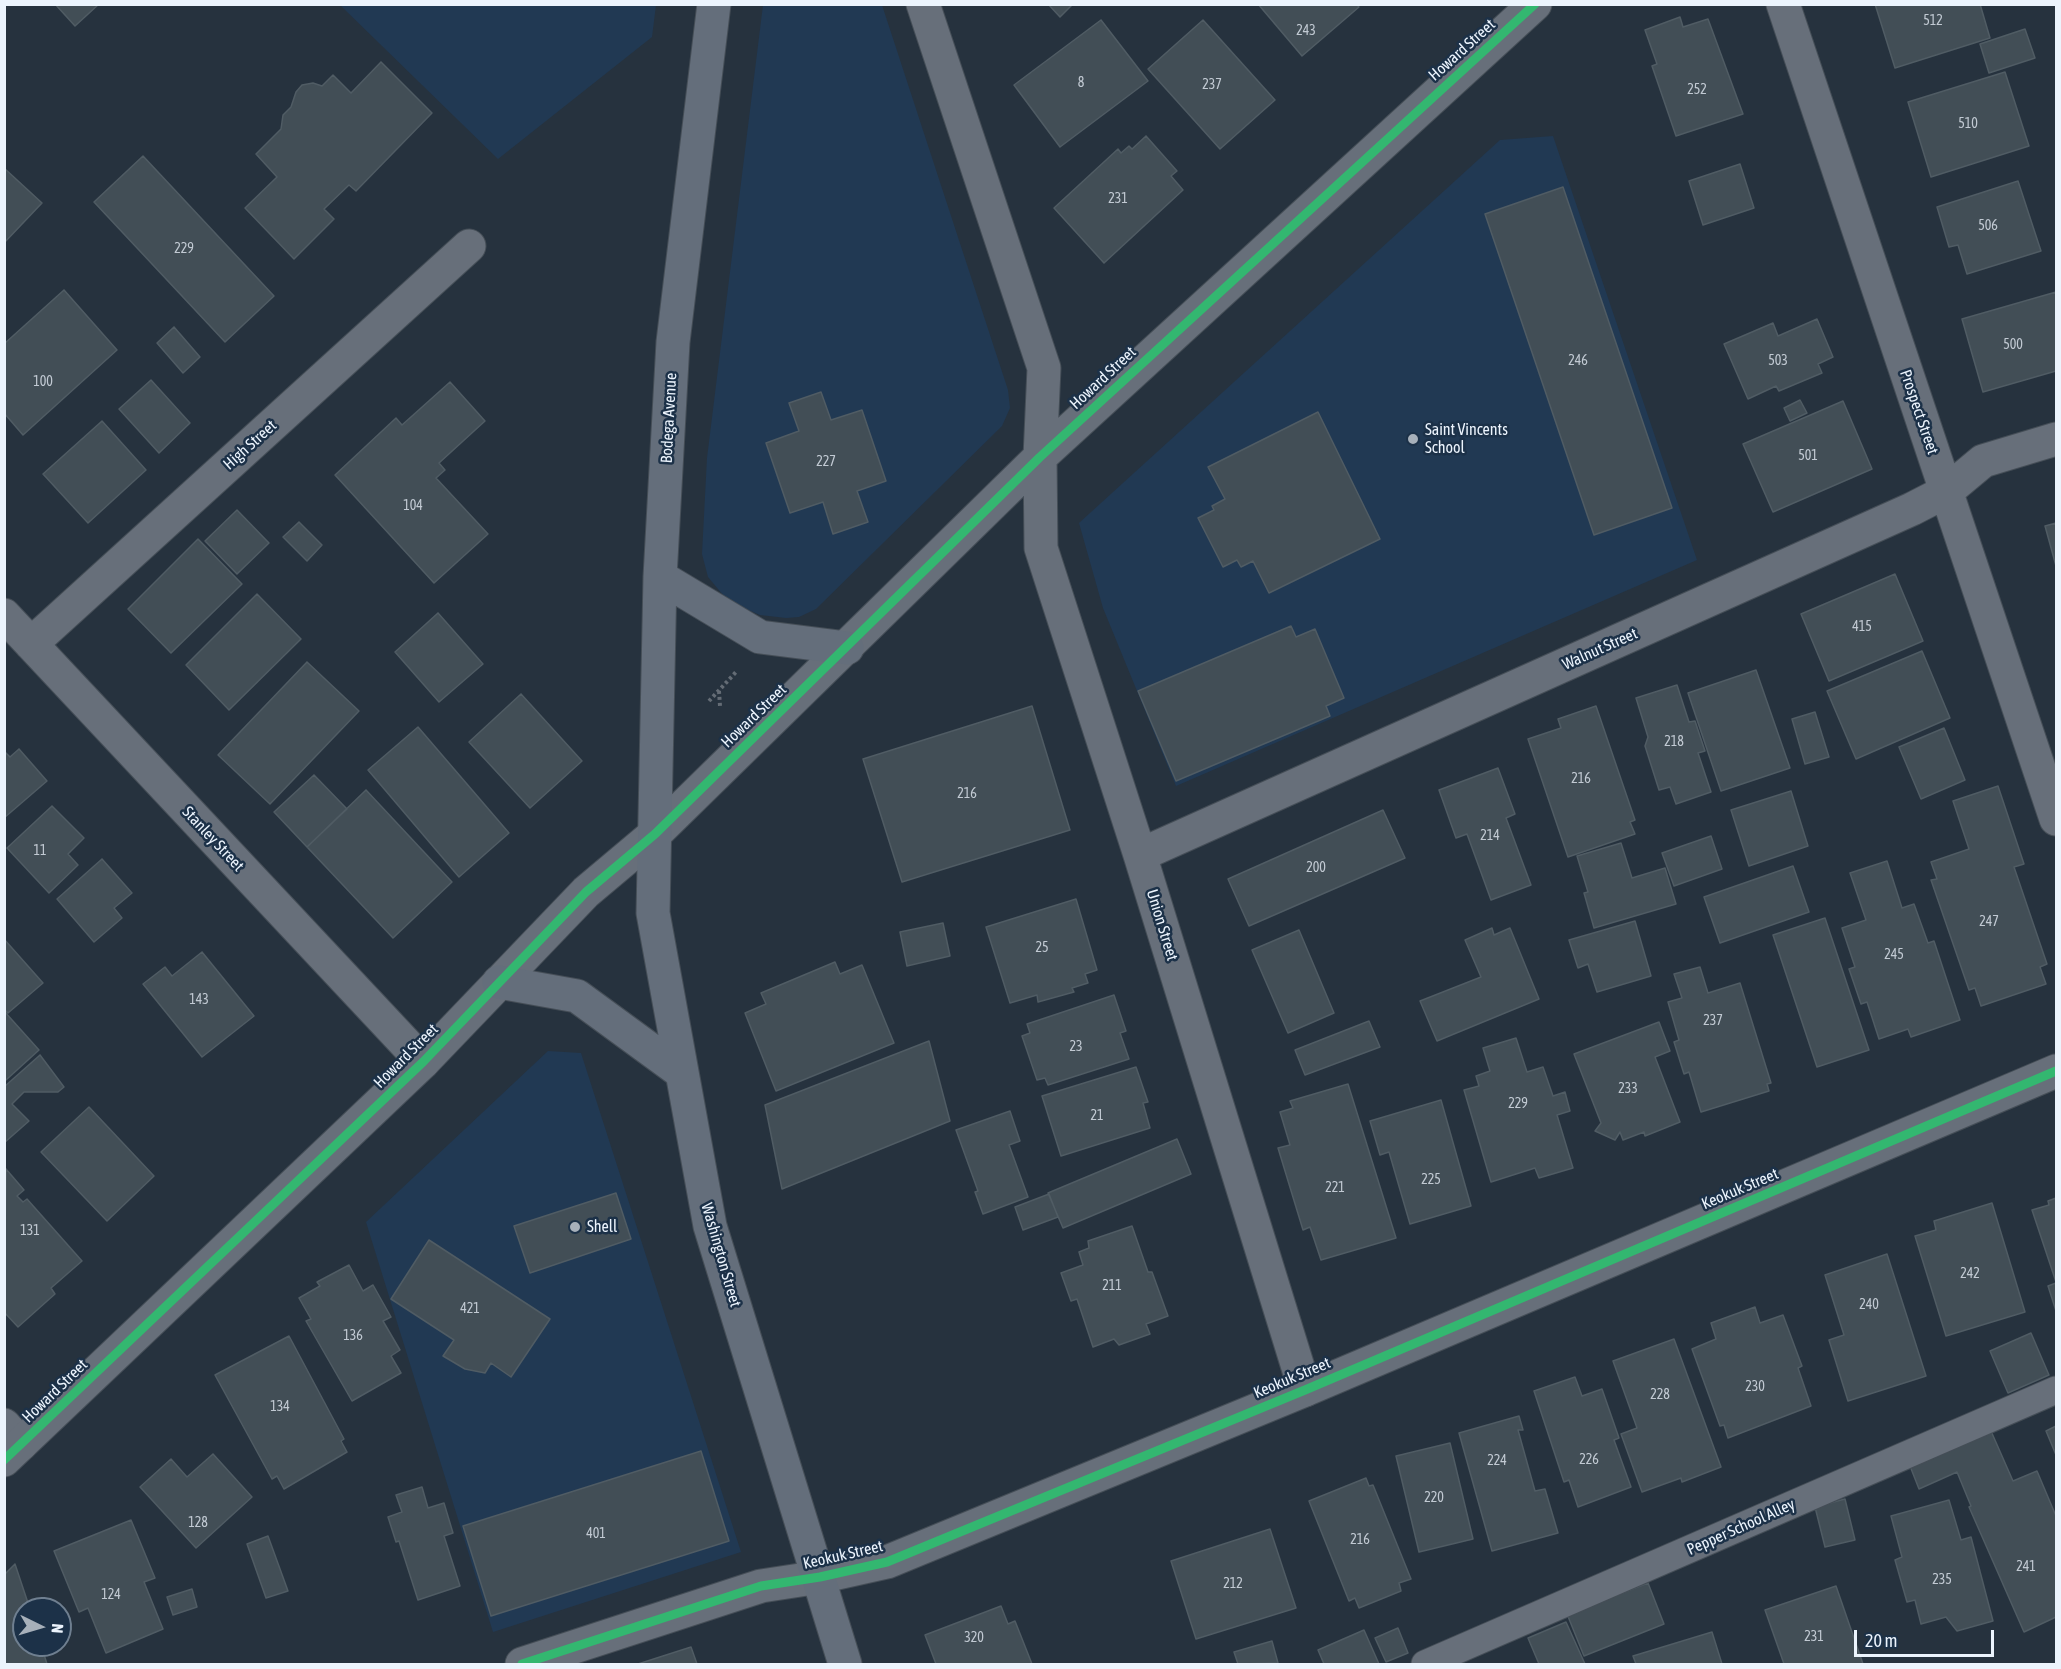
<!DOCTYPE html>
<html>
<head>
<meta charset="utf-8">
<style>
  body { margin:0 }
  #map { position:relative; width:2061px; height:1669px; overflow:hidden; background:#26323e; font-family:"Asap Condensed",sans-serif }
  canvas { display:block }
  .frame { position:absolute; inset:0; border:6px solid #ecf4fd; pointer-events:none }
  .north { position:absolute; left:12px; top:1597px; width:60px; height:60px; box-sizing:border-box; background:#1c3148; border:2px solid #6f7f90; border-radius:50%; rotate:95deg; font-size:16px; font-weight:700; line-height:24px; text-align:center; color:#ecf4fd }
  .north::after { content:''; display:block; margin:auto; width:21px; height:27px; background:#a7b0ba; clip-path:polygon(50% 0,100% 100%,50% 72%,0 100%) }
  .scale { position:absolute; left:1854px; top:1630px; width:140px; height:27px; box-sizing:border-box; border:3px solid #ecf4fd; border-top:0; padding-left:8px; font-size:18px; line-height:21px; white-space:nowrap; color:#ecf4fd; -webkit-text-stroke:4px #1c3148; paint-order:stroke }
</style>
</head>
<body>
<div id="map">
<canvas width="2061" height="1669"></canvas>
<div class="frame"></div>
<div class="north">N</div>
<div class="scale">20 m</div>
</div>
<script>
const g = document.querySelector('canvas').getContext('2d');
g.lineJoin = 'round';
function fill(path, color) { g.fillStyle = color; g.fill(path, 'evenodd'); }
const shape = rows => new Path2D(rows.map(r => 'M' + r).join(''));
function stroke(path, color, width, dash) { g.strokeStyle = color; g.lineWidth = width; g.lineCap = dash ? 'butt' : 'round'; g.setLineDash(dash || []); g.stroke(path); }
function write(font, color, halo, rows, align = 'center') {
  g.font = font + ' "Asap Condensed",sans-serif'; g.lineWidth = 5; g.setLineDash([]); g.textBaseline = 'middle'; g.strokeStyle = halo; g.fillStyle = color; for (const [text, x, y, turn = 0] of rows) {
    g.save(); g.translate(x, y); g.rotate((+turn || 0) * Math.PI / 180); g.textAlign = isNaN(turn) ? turn : align; if (halo) g.strokeText(text, 0, 0); g.fillText(text, 0, 0); g.restore();
  }
}
const built = shape([
  [340,5,656,5,652,37,498,159],
  [763,5,882,5,1008,390,1010,408,1002,426,816,609,799,617,786,618,760,615,739,606,723,595,708,577,702,554,707,458],
  [1553,136,1697,560,1176,786,1103,608,1079,523,1500,140],
  [548,1051,581,1053,741,1552,493,1632,366,1222]
]);
const building = shape([
  [55,4,99,4,75,26,55,4],
  [1048,4,1073,4,1060,17,1048,4],
  [1258,4,1356,4,1359,7,1302,56,1258,4],
  [1875,4,1980,4,1990,38,1895,68,1875,4],
  [1680,17,1683,27,1708,19,1743,114,1676,136,1652,66,1657,64,1645,30,1680,17],
  [1101,20,1148,81,1060,147,1014,85,1101,20],
  [1203,20,1275,100,1220,149,1148,69,1203,20],
  [2025,29,2035,58,1989,73,1980,44,2025,29],
  [381,62,432,113,356,191,349,185,324,209,334,219,294,259,245,208,277,177,256,154,281,129,283,115,291,107,296,92,302,85,313,83,322,86,333,75,351,93,381,62],
  [2005,72,2029,146,1931,177,1908,102,2005,72],
  [1146,136,1177,171,1171,176,1183,190,1104,263,1054,208,1118,149,1121,153,1129,146,1132,149,1146,136],
  [143,156,274,296,225,342,94,202,143,156],
  [1740,164,1754,208,1703,225,1689,181,1740,164],
  [4,168,42,203,4,243,4,168],
  [2018,181,2041,251,1967,274,1958,245,1949,247,1937,207,2018,181],
  [1563,187,1672,508,1594,535,1485,214,1563,187],
  [64,290,117,350,23,435,4,413,4,344,64,290],
  [2056,292,2056,371,1983,392,1962,319,2056,292],
  [1817,319,1833,357,1818,364,1822,373,1779,391,1776,386,1748,399,1724,344,1773,323,1778,336,1817,319],
  [174,327,200,357,183,373,157,343,174,327],
  [151,380,190,423,159,453,119,409,151,380],
  [450,382,485,421,439,463,445,470,436,478,488,534,434,583,335,475,396,418,402,425,450,382],
  [821,392,831,420,862,410,886,481,857,491,868,522,833,534,823,502,790,513,766,443,799,431,789,403,821,392],
  [1800,400,1807,413,1790,421,1784,408,1800,400],
  [1843,401,1872,469,1773,512,1743,444,1843,401],
  [1318,412,1380,539,1269,593,1253,561,1241,567,1237,560,1223,567,1198,518,1214,510,1212,506,1225,499,1208,467,1318,412],
  [102,421,146,470,88,523,43,474,102,421],
  [237,510,269,543,237,574,205,541,237,510],
  [299,522,322,545,307,561,283,537,299,522],
  [2056,523,2056,566,2045,526,2056,523],
  [198,539,242,584,171,653,128,609,198,539],
  [1895,574,1923,641,1829,681,1801,614,1895,574],
  [257,594,301,639,229,710,186,665,257,594],
  [438,613,483,664,439,702,395,652,438,613],
  [1291,626,1296,637,1315,629,1344,698,1326,706,1330,716,1176,781,1138,691,1291,626],
  [1922,651,1950,718,1856,759,1827,691,1922,651],
  [307,662,359,711,270,804,218,755,307,662],
  [1756,670,1790,768,1721,791,1688,693,1756,670],
  [1677,685,1689,722,1695,721,1705,751,1698,753,1711,792,1676,804,1670,787,1659,790,1645,746,1648,737,1636,698,1677,685],
  [521,694,582,761,530,808,469,742,521,694],
  [1032,706,1070,830,902,882,863,759,1032,706],
  [1596,706,1635,820,1630,822,1635,834,1568,857,1528,739,1561,728,1558,719,1596,706],
  [1815,712,1829,757,1805,764,1792,719,1815,712],
  [418,727,509,833,459,877,368,770,418,727],
  [1944,728,1965,780,1921,799,1899,747,1944,728],
  [19,749,47,781,4,818,4,751,10,757,19,749],
  [1498,768,1515,814,1506,818,1531,885,1491,900,1467,834,1456,838,1439,790,1498,768],
  [314,775,347,809,307,847,274,812,314,775],
  [1998,786,2024,864,2014,867,2047,964,2040,967,2046,984,1981,1006,1975,988,1969,990,1931,880,1937,879,1931,862,1969,849,1953,801,1998,786],
  [366,790,452,882,393,938,307,847,366,790],
  [1791,791,1808,846,1749,866,1731,810,1791,791],
  [52,806,84,838,68,854,78,865,49,893,7,848,52,806],
  [1383,810,1405,858,1249,926,1228,879,1383,810],
  [1711,836,1722,869,1674,886,1662,853,1711,836],
  [1621,843,1632,878,1665,868,1676,904,1594,928,1584,893,1588,892,1577,856,1621,843],
  [102,859,132,893,114,908,122,918,94,942,57,899,102,859],
  [1887,861,1902,908,1914,904,1928,943,1934,941,1960,1020,1911,1037,1908,1029,1879,1039,1867,1002,1861,1004,1849,969,1855,967,1842,928,1866,920,1850,873,1887,861],
  [1793,866,1809,912,1720,943,1704,897,1793,866],
  [1076,899,1097,970,1085,974,1088,983,1072,988,1074,992,1038,1002,1037,995,1010,1003,986,927,1076,899],
  [1825,918,1869,1050,1817,1067,1773,935,1825,918],
  [1635,921,1651,976,1597,992,1588,964,1578,968,1569,940,1635,921],
  [943,923,950,956,907,966,900,932,943,923],
  [1492,928,1494,935,1510,928,1539,999,1437,1041,1420,1001,1481,977,1465,940,1492,928],
  [1299,930,1334,1013,1288,1033,1252,950,1299,930],
  [4,939,43,983,8,1013,4,1009,4,939],
  [202,952,254,1016,202,1057,143,984,165,967,172,976,202,952],
  [835,962,840,974,862,965,894,1043,776,1091,745,1013,766,1004,761,993,835,962],
  [1700,967,1708,993,1740,983,1771,1083,1767,1084,1769,1091,1701,1112,1689,1072,1684,1074,1674,1042,1679,1040,1668,1002,1682,998,1674,974,1700,967],
  [1114,995,1126,1031,1120,1033,1129,1059,1048,1085,1045,1078,1037,1080,1022,1036,1030,1033,1027,1024,1114,995],
  [4,1011,39,1050,6,1080,4,1078,4,1011],
  [1369,1021,1380,1047,1305,1075,1295,1050,1369,1021],
  [1659,1022,1670,1051,1655,1057,1680,1122,1645,1136,1644,1132,1623,1140,1620,1132,1615,1140,1595,1131,1601,1123,1574,1054,1659,1022],
  [1516,1038,1527,1072,1543,1067,1553,1096,1565,1092,1570,1111,1557,1115,1573,1168,1539,1178,1535,1168,1491,1182,1464,1090,1479,1086,1476,1076,1490,1071,1483,1048,1516,1038],
  [929,1041,950,1121,782,1189,765,1105,929,1041],
  [40,1055,64,1087,58,1092,24,1092,12,1104,29,1121,4,1143,4,1087,40,1055],
  [1136,1067,1148,1102,1143,1103,1150,1128,1061,1156,1042,1096,1136,1067],
  [1348,1084,1396,1238,1321,1260,1310,1227,1303,1230,1278,1148,1290,1145,1280,1112,1293,1108,1290,1101,1348,1084],
  [1441,1100,1471,1206,1410,1224,1389,1152,1380,1155,1370,1121,1441,1100],
  [89,1107,154,1176,107,1221,41,1152,89,1107],
  [1010,1111,1020,1141,1009,1145,1028,1197,983,1214,975,1192,978,1191,956,1130,1010,1111],
  [1177,1139,1191,1174,1063,1228,1048,1193,1177,1139],
  [6,1169,24,1190,17,1196,23,1202,27,1199,82,1261,51,1288,55,1294,18,1327,4,1312,6,1169],
  [616,1193,631,1239,530,1273,514,1226,616,1193],
  [1049,1194,1058,1217,1023,1230,1015,1207,1049,1194],
  [2056,1198,2056,1282,2032,1210,2049,1205,2048,1201,2056,1198],
  [1992,1203,2025,1312,1946,1336,1915,1236,1936,1230,1934,1221,1992,1203],
  [1132,1226,1148,1272,1152,1272,1168,1316,1146,1324,1150,1334,1119,1345,1114,1339,1093,1347,1077,1299,1071,1301,1061,1273,1083,1265,1079,1252,1089,1248,1088,1241,1132,1226],
  [429,1240,550,1319,511,1377,491,1363,485,1373,465,1369,443,1356,454,1340,391,1299,429,1240],
  [1887,1254,1926,1376,1848,1401,1829,1340,1844,1335,1825,1275,1887,1254],
  [349,1265,363,1291,373,1285,391,1317,383,1321,400,1350,391,1356,401,1373,352,1401,306,1321,311,1319,299,1298,320,1286,317,1282,349,1265],
  [2056,1283,2056,1311,2048,1286,2056,1283],
  [1755,1307,1760,1323,1783,1315,1802,1366,1798,1368,1811,1406,1728,1438,1724,1425,1720,1426,1692,1349,1716,1339,1711,1323,1755,1307],
  [2031,1333,2049,1375,2008,1393,1990,1351,2031,1333],
  [289,1336,344,1439,341,1441,347,1452,284,1489,277,1476,272,1479,215,1375,289,1336],
  [1674,1339,1721,1467,1682,1482,1681,1478,1642,1492,1621,1434,1637,1428,1613,1361,1674,1339],
  [1575,1377,1582,1396,1602,1389,1619,1438,1614,1440,1631,1487,1578,1507,1569,1480,1564,1482,1534,1391,1575,1377],
  [1519,1416,1523,1430,1518,1430,1535,1491,1545,1489,1558,1533,1492,1551,1459,1433,1519,1416],
  [2056,1426,2056,1455,2046,1431,2056,1426],
  [1991,1431,2013,1481,2037,1471,2056,1516,2056,1617,2024,1632,1969,1507,1971,1506,1957,1472,1919,1489,1910,1466,1991,1431],
  [1450,1443,1473,1539,1419,1552,1396,1456,1450,1443],
  [701,1451,729,1541,491,1616,463,1526,701,1451],
  [213,1454,252,1497,196,1548,140,1487,171,1459,187,1477,213,1454],
  [1366,1478,1369,1486,1373,1485,1411,1579,1399,1583,1401,1591,1359,1608,1355,1598,1349,1601,1309,1501,1366,1478],
  [422,1487,428,1508,444,1503,453,1533,444,1536,460,1586,418,1600,399,1541,396,1542,388,1517,402,1512,396,1495,422,1487],
  [1845,1499,1855,1540,1825,1547,1815,1507,1845,1499],
  [1949,1500,1961,1540,1971,1537,1993,1621,1957,1631,1946,1617,1921,1624,1915,1600,1907,1602,1895,1560,1902,1557,1891,1516,1949,1500],
  [131,1520,155,1578,144,1582,163,1629,106,1653,88,1608,79,1612,54,1551,131,1520],
  [1270,1529,1296,1608,1196,1639,1171,1561,1270,1529],
  [268,1536,288,1591,266,1598,247,1544,268,1536],
  [15,1564,30,1609,24,1609,24,1645,41,1645,47,1664,4,1664,4,1575,15,1564],
  [1648,1583,1664,1624,1584,1656,1567,1614,1648,1583],
  [1836,1586,1863,1664,1784,1664,1765,1610,1836,1586],
  [192,1589,197,1607,173,1615,167,1597,192,1589],
  [1001,1606,1008,1624,1015,1621,1032,1664,936,1664,925,1635,1001,1606],
  [1566,1622,1585,1664,1539,1664,1528,1638,1566,1622],
  [1398,1628,1408,1653,1386,1662,1375,1638,1398,1628],
  [1364,1630,1379,1664,1324,1664,1318,1650,1364,1630],
  [1712,1632,1722,1664,1636,1664,1633,1656,1712,1632],
  [1272,1641,1278,1663,1238,1664,1234,1652,1272,1641],
  [691,1647,697,1664,638,1664,691,1647]
]);
const path = shape([
  [719,691,720,706],
  [709,701,737,671]
]);
const service = shape([
  [1425,1664,2056,1390]
]);
const minor = shape([
  [923,4,1044,368,1040,457,1041,548,1140,855,1305,1390],
  [1783,4,2056,819],
  [4,615,423,1062],
  [31,644,469,246],
  [655,834,1040,457,1535,4],
  [1140,855,1912,509,1947,491,1983,461,2056,439],
  [4,1425,21,1444],
  [522,1664,761,1586,820,1577]
]);
const tertiary = shape([
  [4,1460,423,1062,586,892,655,834],
  [820,1577,887,1562,1305,1390,2056,1071]
]);
const primary = shape([
  [714,4,673,342,660,577,653,913,710,1226,845,1664],
  [660,577,760,637,847,648],
  [499,982,577,996,681,1072]
]);
const cycleway = shape([
  [4,1460,423,1062,586,892,655,834,1040,457,1535,4],
  [522,1664,761,1586,820,1577,887,1562,1305,1390,2056,1071]
]);
const markers = [
  [1413,439,6,"#a7b0ba"],
  [575,1227,6,"#a7b0ba"]
];
const numberNames = [
  ["512",1933,21],
  ["243",1306,31],
  ["8",1081,83],
  ["237",1212,85],
  ["252",1697,90],
  ["510",1968,124],
  ["231",1118,199],
  ["506",1988,226],
  ["229",184,249],
  ["500",2013,345],
  ["246",1578,361],
  ["503",1778,361],
  ["100",43,382],
  ["501",1808,456],
  ["227",826,462],
  ["104",413,506],
  ["415",1862,627],
  ["218",1674,742],
  ["216",1581,779],
  ["216",967,794],
  ["214",1490,836],
  ["11",40,851],
  ["200",1316,868],
  ["247",1989,922],
  ["25",1042,948],
  ["245",1894,955],
  ["143",199,1000],
  ["237",1713,1021],
  ["23",1076,1047],
  ["233",1628,1089],
  ["229",1518,1104],
  ["21",1097,1116],
  ["225",1431,1180],
  ["221",1335,1188],
  ["131",30,1231],
  ["242",1970,1274],
  ["211",1112,1286],
  ["240",1869,1305],
  ["421",470,1309],
  ["136",353,1336],
  ["230",1755,1387],
  ["228",1660,1395],
  ["134",280,1407],
  ["226",1589,1460],
  ["224",1497,1461],
  ["220",1434,1498],
  ["128",198,1523],
  ["401",596,1534],
  ["216",1360,1540],
  ["241",2026,1567],
  ["235",1942,1580],
  ["212",1233,1584],
  ["124",111,1595],
  ["231",1814,1637],
  ["320",974,1638]
];
const streetNames = [
  ["Howard Street",1462,50,-42],
  ["Howard Street",1103,378,-43],
  ["Prospect Street",1919,412,71],
  ["Bodega Avenue",669,418,-87],
  ["High Street",250,445,-42],
  ["Walnut Street",1600,649,-24],
  ["Howard Street",754,716,-44],
  ["Stanley Street",213,839,47],
  ["Union Street",1162,925,73],
  ["Howard Street",406,1056,-45],
  ["Keokuk Street",1740,1189,-23],
  ["Washington Street",721,1255,74],
  ["Keokuk Street",1292,1378,-23],
  ["Howard Street",55,1391,-44],
  ["Pepper School Alley",1741,1527,-24],
  ["Keokuk Street",843,1555,-13]
];
const poiNames = [
  ["Saint Vincents",1425,430],
  ["School",1425,448],
  ["Shell",587,1227]
];
fill(built, '#213953');
fill(building, '#424e56');
stroke(building, '#505c64', 1.5);
stroke(service, '#454e57', 29);
stroke(minor, '#454e57', 35);
stroke(tertiary, '#454e57', 35);
stroke(primary, '#454e57', 35);
stroke(path, '#646c75', 4, [3, 3]);
stroke(service, '#676f7a', 27);
stroke(minor, '#676f7a', 33);
stroke(tertiary, '#676f7a', 33);
stroke(primary, '#646e7b', 33);
stroke(cycleway, '#33b770', 9);
for (const [x, y, r, color] of markers) { const dot = new Path2D(); dot.arc(x, y, r, 0, 2 * Math.PI); g.fillStyle = color; g.fill(dot); stroke(dot, '#1c3148', 2); }
write('14px', '#c2cad3', null, numberNames);
write('16px', '#ecf4fd', '#1c3148', streetNames);
write('16px', '#ecf4fd', '#1c3148', poiNames, 'left');
</script>
</body>
</html>
